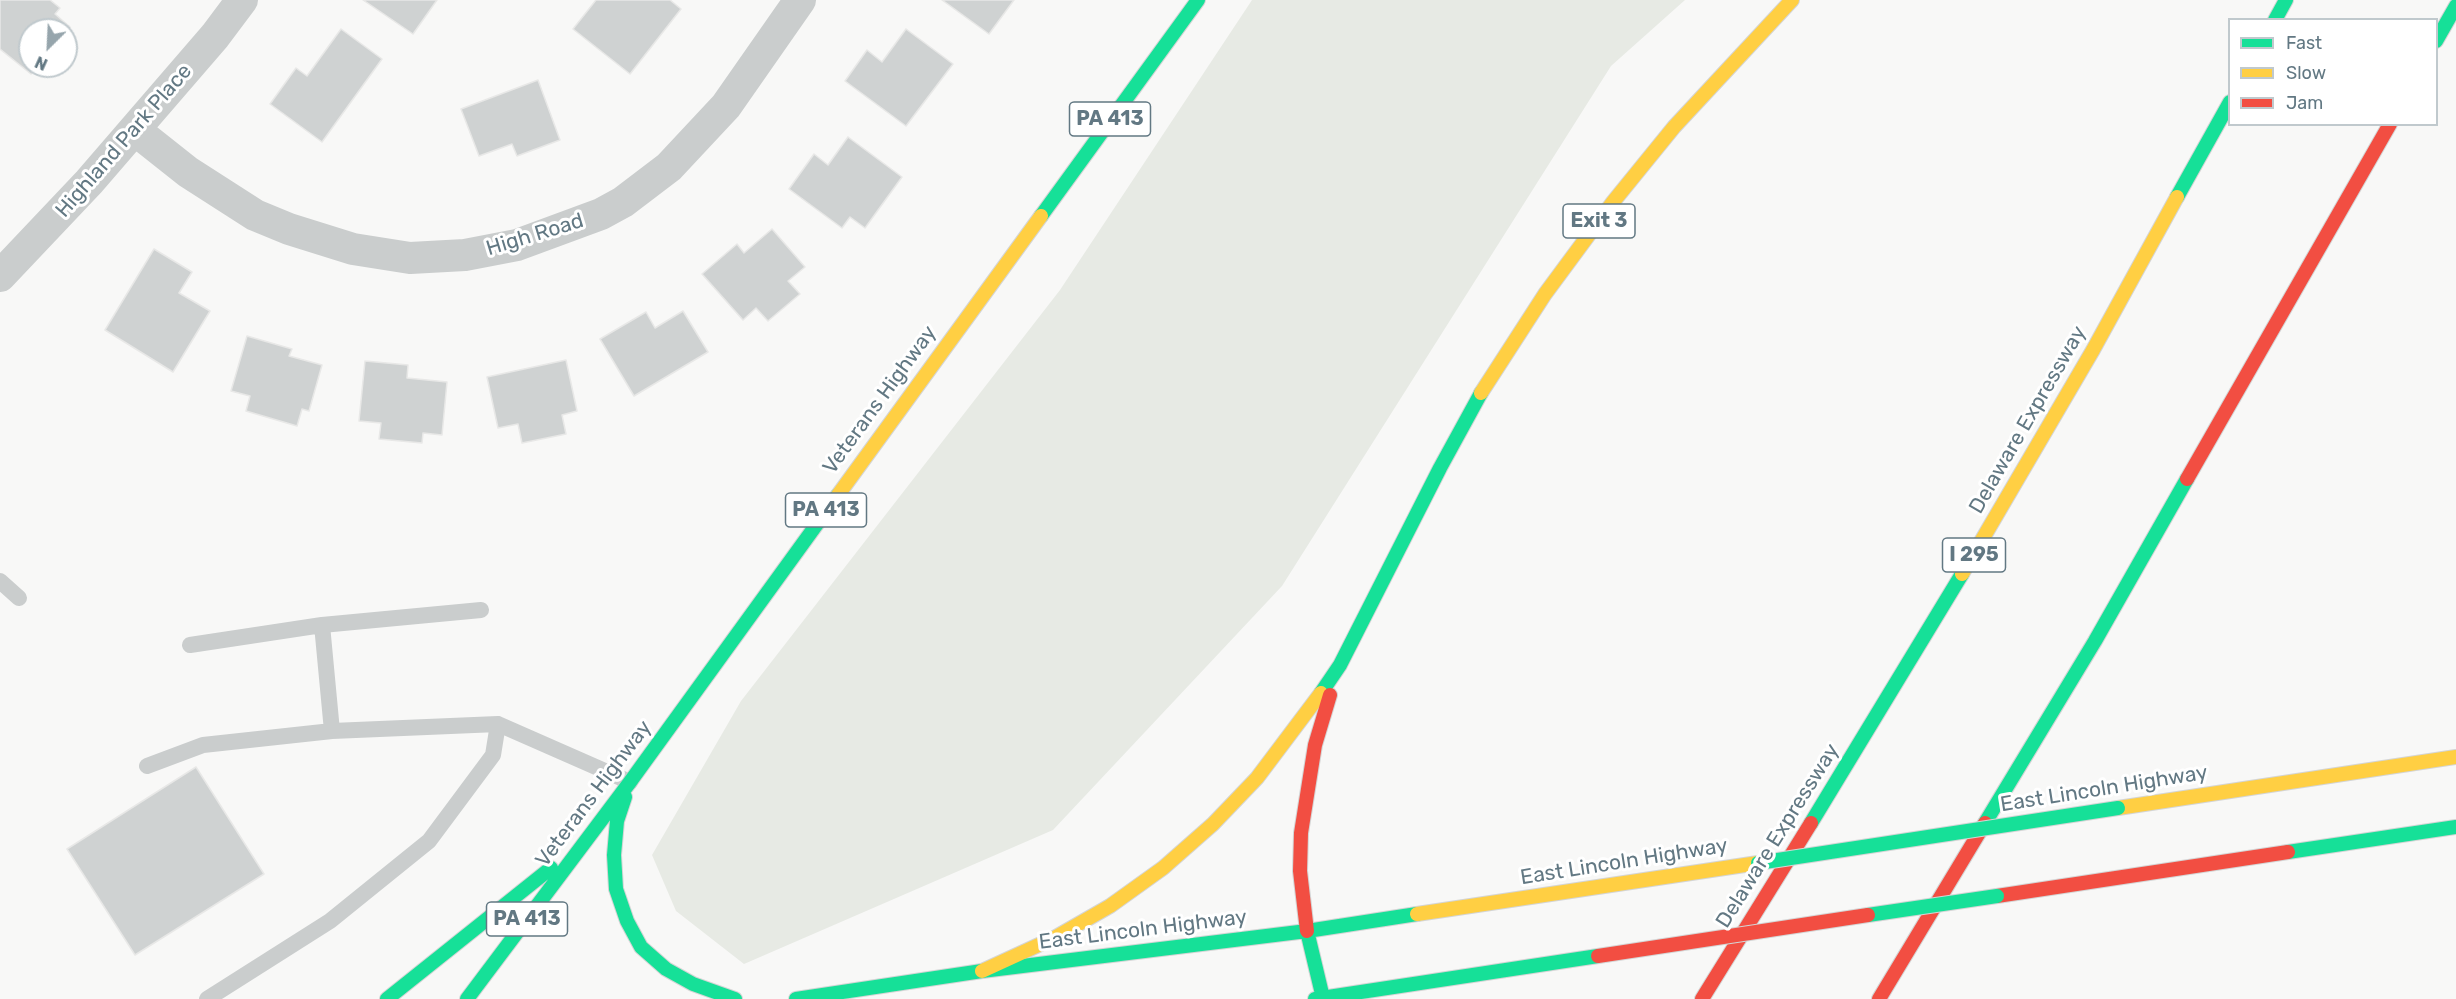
<!DOCTYPE html>
<html>
<head>
<meta charset="utf-8">
<style>
  body { margin:0 }
  #map { position:relative; width:2456px; height:999px; overflow:hidden; background:#f8f8f7; font-family:Rubik,sans-serif }
  canvas { display:block }
  .legend { position:absolute; left:2228px; top:18px; width:210px; height:108px; box-sizing:border-box; background:#fff; border:2px solid #c0c9cd; margin:0; padding:8px 10px; list-style:none; font-size:18px; color:#627883 }
  .legend li { display:flex; align-items:center; gap:12px; height:30px }
  .legend b { width:30px; border:2px solid #c0c9cd }
  .north { position:absolute; left:18px; top:18px; width:60px; height:60px; box-sizing:border-box; background:#fff; border:2px solid #c0c9cd; border-radius:50%; rotate:204deg; font-size:16px; font-weight:700; line-height:24px; text-align:center; color:#627883 }
  .north::after { content:''; display:block; margin:auto; width:21px; height:27px; background:#96a5ac; clip-path:polygon(50% 0,100% 100%,50% 72%,0 100%) }
</style>
</head>
<body>
<div id="map">
<canvas width="2456" height="999"></canvas>
<ul class="legend">
<li><b style="height:8px;background:#16e098"></b>Fast</li>
<li><b style="height:8px;background:#ffcf43"></b>Slow</li>
<li><b style="height:8px;background:#f24e42"></b>Jam</li>
</ul>
<div class="north">N</div>
</div>
<script>
const g = document.querySelector('canvas').getContext('2d');
g.lineJoin = 'round';
function fill(path, color) { g.fillStyle = color; g.fill(path, 'evenodd'); }
const shape = rows => new Path2D(rows.map(r => 'M' + r).join(''));
function stroke(path, color, width, dash) { g.strokeStyle = color; g.lineWidth = width; g.lineCap = dash ? 'butt' : 'round'; g.setLineDash(dash || []); g.stroke(path); }
function write(font, color, halo, rows, align = 'center') {
  g.font = font + ' Rubik,sans-serif'; g.lineWidth = 6; g.setLineDash([]); g.textBaseline = 'middle'; g.strokeStyle = halo; g.fillStyle = color; for (const [text, x, y, turn = 0] of rows) {
    g.save(); g.translate(x, y); g.rotate((+turn || 0) * Math.PI / 180); g.textAlign = isNaN(turn) ? turn : align; if (halo) g.strokeText(text, 0, 0); g.fillText(text, 0, 0); g.restore();
  }
}
const green = shape([
  [1252,0,1685,0,1611,66,1282,586,1053,830,744,964,676,911,652,855,741,701,1060,290]
]);
const building = shape([
  [0,0,50,0,60,8,55,14,70,27,66,31,30,30,30,66,38,66,31,74,0,49,0,0],
  [363,0,437,0,413,34,363,0],
  [596,0,670,0,681,9,630,74,573,29,596,0],
  [942,0,1014,0,989,34,942,0],
  [341,29,382,59,322,142,270,104,296,68,307,76,341,29],
  [906,29,953,64,906,126,845,81,867,50,882,62,906,29],
  [538,80,560,140,517,156,512,144,479,156,461,109,538,80],
  [848,137,902,177,865,228,850,217,842,228,789,189,814,154,828,165,848,137],
  [772,229,805,267,788,281,800,294,768,321,756,308,743,320,702,274,737,244,744,253,772,229],
  [154,249,192,272,179,293,210,311,173,372,105,330,154,249],
  [683,311,708,352,634,396,600,339,646,312,655,328,683,311],
  [247,336,292,349,289,356,322,365,309,411,302,409,297,426,246,411,250,396,231,391,247,336],
  [566,360,577,411,562,415,566,434,522,443,518,424,498,428,487,377,566,360],
  [365,361,408,365,407,378,447,382,442,435,423,433,422,443,379,439,381,423,359,421,365,361],
  [196,767,264,874,135,955,67,849,196,767]
]);
const lane = shape([
  [0,581,19,598],
  [322,625,481,610],
  [190,645,322,625,332,731,498,724],
  [147,766,203,745,332,731],
  [207,999,330,921,429,841,493,755,498,724,630,782]
]);
const street = shape([
  [135,130,188,172,255,215,289,229,353,249,410,258,465,255,517,245,601,214,623,202,669,167,726,106,800,0],
  [0,276,89,182,215,36,242,0]
]);
const fast = shape([
  [2275,20,2286,0],
  [2436,41,2456,6],
  [2177,197,2230,102],
  [1041,216,1198,0],
  [1321,693,1340,665,1440,468,1481,393],
  [625,797,617,821,614,855,616,889,627,921,641,947,666,969,693,984,735,999],
  [1811,823,1962,574],
  [1985,823,2095,641,2187,479],
  [2288,852,2456,827],
  [1307,931,1323,998],
  [1323,998,1323,999],
  [387,999,551,868],
  [467,999,630,782,838,495],
  [796,999,982,971,1307,931,1417,914],
  [1315,999,1598,956]
]);
const slow = shape([
  [1481,393,1545,294,1613,202,1674,127,1792,0],
  [838,495,1041,216],
  [1962,574,2093,350,2177,197],
  [2118,808,2456,757],
  [1417,914,1758,863],
  [982,971,1056,937,1110,906,1163,868,1213,824,1257,778,1321,693]
]);
const jam = shape([
  [2187,479,2390,124],
  [1997,896,2288,852],
  [1307,931,1300,871,1301,833,1315,745,1330,695],
  [1702,999,1811,823],
  [1879,999,1985,823]
]);
const fastBridge = shape([
  [1758,863,2118,808],
  [1868,915,1997,896]
]);
const jamBridge = shape([
  [1598,956,1868,915]
]);
const shields = [
  [1110,119,81],
  [1599,221,72],
  [826,510,81],
  [1974,555,63],
  [527,919,81]
];
const shieldNames = [
  ["PA 413",1110,119],
  ["Exit 3",1599,221],
  ["PA 413",826,510],
  ["I 295",1974,555],
  ["PA 413",527,919]
];
const streetNames = [
  ["Highland Park Place",124,141,-49],
  ["High Road",535,235,-17],
  ["Veterans Highway",880,400,-54],
  ["Delaware Expressway",2028,420,-60],
  ["East Lincoln Highway",2104,789,-9],
  ["Veterans Highway",594,794,-53],
  ["Delaware Expressway",1778,836,-58],
  ["East Lincoln Highway",1624,862,-9],
  ["East Lincoln Highway",1143,930,-7]
];
fill(green, '#e7eae4');
fill(building, '#cfd2d2');
stroke(building, '#e8e8e7', 1.5);
stroke(fast, '#d4d5d5', 16);
stroke(slow, '#d4d5d5', 16);
stroke(jam, '#d4d5d5', 16);
stroke(lane, '#cacdcd', 16);
stroke(street, '#cacdcd', 32);
stroke(fast, '#16e098', 14);
stroke(slow, '#ffcf43', 14);
stroke(jam, '#f24e42', 14);
stroke(fastBridge, '#d4d5d5', 16, []);
stroke(jamBridge, '#d4d5d5', 16, []);
stroke(fastBridge, '#16e098', 14);
stroke(jamBridge, '#f24e42', 14);
for (const [x, y, w] of shields) { const box = new Path2D(); box.roundRect(x - w / 2, y - 17, w, 34, 4.5); g.fillStyle = '#fff'; g.fill(box); stroke(box, '#627883', 1.5); }
write('bold 20px', '#627883', null, shieldNames);
write('21px', '#627883', '#fff', streetNames);
</script>
</body>
</html>
